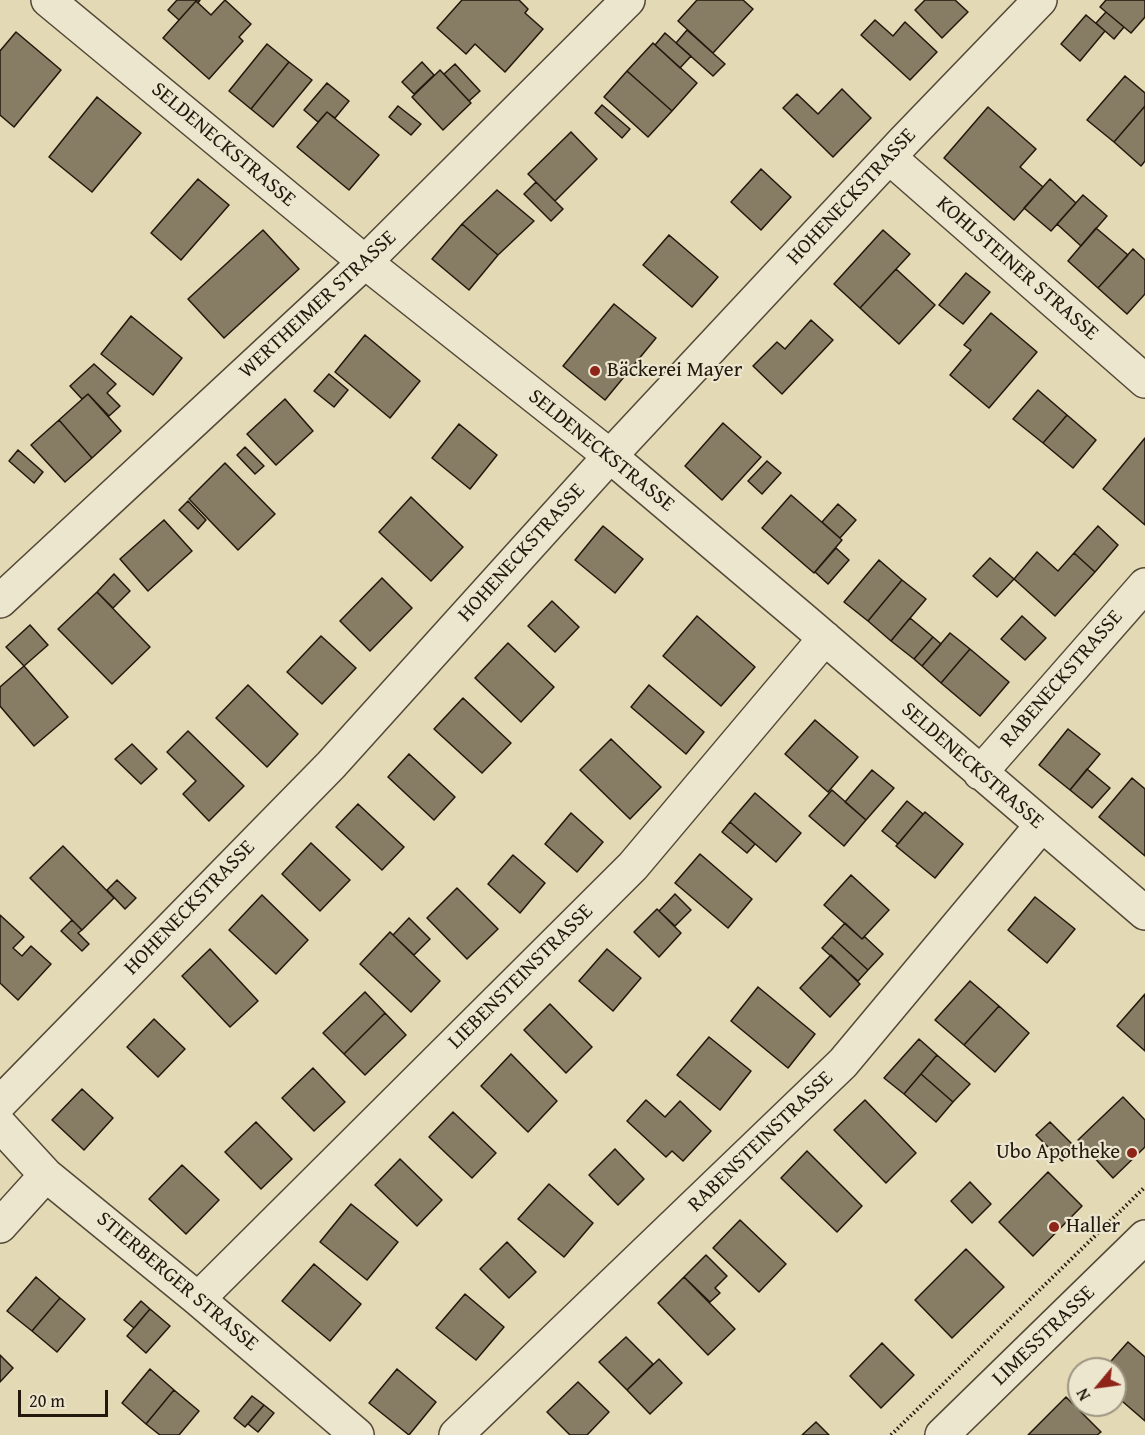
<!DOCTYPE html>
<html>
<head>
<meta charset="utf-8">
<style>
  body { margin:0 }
  #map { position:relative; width:1145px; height:1435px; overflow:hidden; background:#e3d9b5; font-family:"Gentium Book Plus",serif }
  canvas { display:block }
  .north { position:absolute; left:1067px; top:1357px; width:60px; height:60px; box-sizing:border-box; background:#ede6cf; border:2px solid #9c9481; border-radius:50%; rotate:241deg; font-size:16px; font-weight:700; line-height:24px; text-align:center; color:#23180c }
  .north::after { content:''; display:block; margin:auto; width:21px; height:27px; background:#8f2418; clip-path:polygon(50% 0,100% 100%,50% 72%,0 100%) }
  .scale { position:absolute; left:18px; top:1390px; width:90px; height:27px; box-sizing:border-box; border:3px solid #23180c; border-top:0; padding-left:8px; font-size:18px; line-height:21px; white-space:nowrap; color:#23180c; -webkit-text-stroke:4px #ede6cf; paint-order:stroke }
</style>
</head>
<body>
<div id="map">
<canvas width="1145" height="1435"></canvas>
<div class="north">N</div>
<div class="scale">20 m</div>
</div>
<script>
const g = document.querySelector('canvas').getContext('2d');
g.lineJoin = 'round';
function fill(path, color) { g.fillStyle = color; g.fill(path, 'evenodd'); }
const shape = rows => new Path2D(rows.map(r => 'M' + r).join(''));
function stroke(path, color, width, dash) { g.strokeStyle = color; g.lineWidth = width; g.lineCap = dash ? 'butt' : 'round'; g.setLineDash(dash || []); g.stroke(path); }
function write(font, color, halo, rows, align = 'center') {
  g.font = font + ' "Gentium Book Plus",serif'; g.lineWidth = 4.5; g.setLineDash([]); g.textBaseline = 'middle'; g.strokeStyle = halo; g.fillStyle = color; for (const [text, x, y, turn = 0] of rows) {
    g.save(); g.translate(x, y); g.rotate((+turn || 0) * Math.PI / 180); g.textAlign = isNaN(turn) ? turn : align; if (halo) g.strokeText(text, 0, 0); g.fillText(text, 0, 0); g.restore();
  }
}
const building = shape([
  [177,0,200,0,198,3,196,1,179,20,168,10,177,0],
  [225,0,251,24,239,37,243,41,209,79,163,38,196,1,211,15,225,0],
  [462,0,519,0,528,9,525,13,543,29,505,72,475,44,466,54,437,28,462,0],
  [697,0,743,0,753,9,713,53,678,21,697,0],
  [925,0,955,0,968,12,942,38,915,10,925,0],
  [1106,0,1145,0,1145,17,1131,33,1100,7,1106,0],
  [1106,12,1124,27,1114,39,1096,23,1106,12],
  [1086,15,1105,31,1080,61,1061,44,1086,15],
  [875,20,893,36,905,22,937,52,910,80,861,35,875,20],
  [687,30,725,64,713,76,676,43,687,30],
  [16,32,61,70,14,127,0,115,0,51,16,32],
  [665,33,691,56,680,68,655,45,665,33],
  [653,43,697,83,672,111,627,71,653,43],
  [267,44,289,62,251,109,229,91,267,44],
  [289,62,312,80,273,127,251,109,289,62],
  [422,62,434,75,414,94,402,82,422,62],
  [455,64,480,91,469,101,444,74,455,64],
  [440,70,471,103,443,130,412,97,440,70],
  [627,71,672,111,648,137,604,97,627,71],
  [1125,76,1145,93,1145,106,1114,142,1087,120,1125,76],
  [327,83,349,101,335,118,327,112,318,122,304,110,327,83],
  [842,89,871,118,833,157,783,108,797,94,818,114,842,89],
  [97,97,141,133,92,192,49,157,97,97],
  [602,105,630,129,622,138,595,113,602,105],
  [398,106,421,124,411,135,389,117,398,106],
  [1145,106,1145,161,1141,166,1114,142,1145,106],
  [988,107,1036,149,1020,167,1043,187,1014,220,944,158,988,107],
  [327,112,379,155,349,190,297,147,327,112],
  [571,132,597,159,555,201,528,174,571,132],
  [761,169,791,197,761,230,731,202,761,169],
  [198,179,229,205,181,260,151,233,198,179],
  [1050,179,1076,203,1051,231,1024,208,1050,179],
  [536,182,563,209,551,221,524,194,536,182],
  [497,190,534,221,498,255,462,224,497,190],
  [1083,195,1107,216,1081,246,1057,224,1083,195],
  [462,224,498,255,469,290,432,259,462,224],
  [1096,228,1128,255,1098,288,1068,261,1096,228],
  [263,230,299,269,224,338,188,299,263,230],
  [883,230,910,254,860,308,834,284,883,230],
  [669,235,718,277,692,307,643,265,669,235],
  [1133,249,1145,260,1145,294,1127,314,1098,288,1133,249],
  [896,269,935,305,899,344,860,308,896,269],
  [966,273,990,292,963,324,939,305,966,273],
  [614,304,656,338,605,400,563,366,614,304],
  [991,313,1037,352,989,408,950,375,971,350,964,345,991,313],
  [131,316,182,358,153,395,101,354,131,316],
  [811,320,833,340,782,394,753,366,777,342,785,349,811,320],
  [365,335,420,381,390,418,335,372,365,335],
  [94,364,116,384,107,393,120,406,109,416,88,394,82,399,70,386,94,364],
  [329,374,348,390,334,407,314,391,329,374],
  [1038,390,1067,415,1043,443,1013,419,1038,390],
  [88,394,121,431,92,458,59,420,88,394],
  [285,399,313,431,276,465,247,434,285,399],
  [1067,415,1096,440,1073,468,1043,443,1067,415],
  [59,420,92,458,65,482,31,445,59,420],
  [723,423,761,457,722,500,685,466,723,423],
  [459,424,497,455,470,489,432,458,459,424],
  [1145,438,1145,525,1103,489,1145,438],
  [245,447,264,466,255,474,237,455,245,447],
  [18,450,43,472,34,483,9,461,18,450],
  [767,461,781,473,762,494,748,481,767,461],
  [225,463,275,514,238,550,189,499,225,463],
  [791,495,842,540,814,573,762,528,791,495],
  [411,497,463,547,431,581,379,532,411,497],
  [188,501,206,520,198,529,179,510,188,501],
  [838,504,856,520,840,538,822,522,838,504],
  [164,520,192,551,148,591,120,559,164,520],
  [603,526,643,559,615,593,575,560,603,526],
  [1098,526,1118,545,1095,572,1074,553,1098,526],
  [836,548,849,560,828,584,815,572,836,548],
  [1037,552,1058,571,1074,553,1095,572,1055,616,1014,579,1037,552],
  [990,558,1014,579,997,597,973,576,990,558],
  [879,560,902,580,868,621,844,602,879,560],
  [114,574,130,591,113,608,97,592,114,574],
  [382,578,412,608,370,651,340,621,382,578],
  [902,580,926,599,891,641,868,621,902,580],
  [97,592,150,647,112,684,58,629,97,592],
  [552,601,579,627,555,652,528,626,552,601],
  [697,616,755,667,721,706,663,656,697,616],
  [1022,616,1046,638,1025,660,1001,639,1022,616],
  [910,618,933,637,914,659,891,641,910,618],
  [30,625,48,645,24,666,6,647,30,625],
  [950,633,970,649,941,683,922,666,950,633],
  [321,636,356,668,322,704,287,672,321,636],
  [933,637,941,644,922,666,914,659,933,637],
  [508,643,554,687,521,722,475,678,508,643],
  [970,649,1009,682,980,716,941,683,970,649],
  [24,666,68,717,34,746,0,706,0,687,24,666],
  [248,685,298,734,267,767,216,718,248,685],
  [649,685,704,732,686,754,631,707,649,685],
  [463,698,511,743,482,773,434,729,463,698],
  [815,720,858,757,828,792,785,754,815,720],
  [1068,729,1100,754,1070,790,1039,765,1068,729],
  [188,731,244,786,209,821,183,794,196,781,167,752,188,731],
  [611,739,661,787,630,819,580,770,611,739],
  [132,744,157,769,141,784,115,759,132,744],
  [409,754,455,797,434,820,388,777,409,754],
  [1087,769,1110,788,1092,808,1070,790,1087,769],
  [872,770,894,788,866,820,845,802,872,770],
  [1132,778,1145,789,1145,856,1099,817,1132,778],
  [832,790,866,820,844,846,809,816,832,790],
  [755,793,801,833,776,862,730,822,755,793],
  [907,801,923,814,898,844,882,831,907,801],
  [358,804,404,847,382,870,336,827,358,804],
  [925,812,963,844,935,878,896,846,925,812],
  [571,813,603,842,577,872,545,844,571,813],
  [730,822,755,844,747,853,722,832,730,822],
  [311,843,350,880,320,911,282,874,311,843],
  [63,846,114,898,82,930,30,878,63,846],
  [700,854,752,899,728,928,675,883,700,854],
  [513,855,545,883,520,913,488,884,513,855],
  [851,875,889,910,862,939,824,905,851,875],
  [117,880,136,898,125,909,107,890,117,880],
  [457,888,498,929,467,959,427,918,457,888],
  [675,894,691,910,675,926,659,911,675,894],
  [262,895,308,940,276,974,229,930,262,895],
  [1035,897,1075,929,1047,963,1008,930,1035,897],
  [657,909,681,933,659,957,634,932,657,909],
  [0,915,24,937,13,948,22,956,31,946,51,964,18,1000,0,983,0,915],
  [409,918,430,939,414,955,393,935,409,918],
  [72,920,82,930,78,933,89,944,82,951,61,931,72,920],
  [845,923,862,939,865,937,883,954,868,970,832,937,845,923],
  [390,932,440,981,411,1012,360,964,390,932],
  [832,937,868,970,858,981,822,948,832,937],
  [210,949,258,1001,230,1027,182,976,210,949],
  [607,949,641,978,613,1011,579,981,607,949],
  [831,955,860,984,830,1017,800,988,831,955],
  [970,981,999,1006,964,1045,935,1020,970,981],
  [758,987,815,1034,788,1068,731,1021,758,987],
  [365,992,385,1013,344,1054,323,1033,365,992],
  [1145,994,1145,1051,1117,1026,1145,994],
  [550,1004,592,1047,566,1073,524,1030,550,1004],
  [999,1006,1029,1033,995,1072,964,1045,999,1006],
  [385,1013,406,1035,365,1075,344,1054,385,1013],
  [154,1019,185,1049,158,1077,127,1047,154,1019],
  [709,1037,751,1071,720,1110,677,1075,709,1037],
  [919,1039,937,1055,904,1094,884,1078,919,1039],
  [511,1054,557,1101,528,1132,481,1086,511,1054],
  [937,1055,970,1084,953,1102,921,1074,937,1055],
  [313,1068,345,1102,314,1131,282,1098,313,1068],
  [921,1074,953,1102,936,1122,904,1094,921,1074],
  [82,1089,113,1118,84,1150,52,1120,82,1089],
  [1123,1097,1145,1120,1145,1147,1113,1178,1078,1140,1123,1097],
  [646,1100,665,1117,680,1101,711,1131,683,1161,672,1151,666,1157,627,1121,646,1100],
  [865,1100,916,1153,886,1183,834,1130,865,1100],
  [453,1112,496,1153,472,1178,429,1137,453,1112],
  [256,1122,292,1159,261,1189,225,1152,256,1122],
  [1050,1122,1076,1148,1062,1161,1036,1135,1050,1122],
  [615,1149,644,1179,618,1205,589,1175,615,1149],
  [807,1151,862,1206,837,1232,781,1178,807,1151],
  [400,1159,442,1200,417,1226,375,1185,400,1159],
  [182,1165,219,1200,186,1234,149,1199,182,1165],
  [1048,1172,1082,1206,1033,1256,999,1222,1048,1172],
  [970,1182,991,1204,972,1223,951,1201,970,1182],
  [549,1184,593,1223,564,1257,518,1219,549,1184],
  [351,1204,398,1242,367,1280,320,1242,351,1204],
  [740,1220,786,1264,759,1292,713,1248,740,1220],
  [507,1242,536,1272,509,1298,480,1269,507,1242],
  [966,1249,1004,1287,952,1338,915,1300,966,1249],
  [706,1255,727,1276,715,1288,720,1293,710,1302,684,1277,706,1255],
  [314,1264,361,1304,330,1341,282,1301,314,1264],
  [36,1277,60,1298,32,1331,7,1311,36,1277],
  [684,1277,735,1329,708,1355,658,1303,684,1277],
  [465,1294,504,1327,476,1360,436,1328,465,1294],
  [60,1298,85,1319,57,1352,32,1331,60,1298],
  [141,1301,150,1309,134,1328,124,1320,141,1301],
  [150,1309,170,1326,146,1353,127,1336,150,1309],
  [626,1337,653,1364,627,1390,599,1362,626,1337],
  [1128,1342,1145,1357,1145,1421,1115,1395,1115,1369,1104,1369,1128,1342],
  [882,1343,914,1375,881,1408,850,1376,882,1343],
  [0,1355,13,1368,0,1382,0,1355],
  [659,1359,682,1383,650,1414,627,1390,659,1359],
  [150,1369,174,1390,146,1424,122,1403,150,1369],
  [397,1369,436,1402,409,1435,369,1403,397,1369],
  [578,1382,609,1412,587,1435,570,1435,547,1412,578,1382],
  [174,1390,199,1411,179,1435,160,1435,146,1424,174,1390],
  [252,1396,264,1405,245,1427,234,1418,252,1396],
  [1066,1397,1101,1432,1097,1435,1028,1435,1066,1397],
  [264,1405,274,1413,258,1432,248,1424,264,1405],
  [816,1422,829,1435,802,1435,816,1422]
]);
const path = shape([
  [891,1435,1145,1187]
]);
const minor = shape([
  [48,0,365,262,610,456,806,622,1145,913],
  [889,157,1145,381],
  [0,601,365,262,628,0],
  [980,773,1145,585],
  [0,1103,331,765,610,456,904,141,1040,0],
  [0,1125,46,1175,198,1299,357,1435],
  [0,1226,46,1175],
  [198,1299,633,866,825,638],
  [456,1435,843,1063,1041,826],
  [942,1435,1145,1237]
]);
const markers = [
  [595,371,6,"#8f2418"],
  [1132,1153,6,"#8f2418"],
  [1054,1227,6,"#8f2418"]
];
const streetNames = [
  ["SELDENECKSTRASSE",223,145,40],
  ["HOHENECKSTRASSE",852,197,-47],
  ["KOHLSTEINER STRASSE",1017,269,41],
  ["WERTHEIMER STRASSE",318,305,-43],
  ["SELDENECKSTRASSE",601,451,39],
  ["HOHENECKSTRASSE",522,553,-48],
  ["RABENECKSTRASSE",1062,679,-49],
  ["SELDENECKSTRASSE",972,766,41],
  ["HOHENECKSTRASSE",190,908,-46],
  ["LIEBENSTEINSTRASSE",521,977,-45],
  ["RABENSTEINSTRASSE",761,1142,-44],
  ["STIERBERGER STRASSE",177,1282,40],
  ["LIMESSTRASSE",1044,1336,-44]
];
const poiNames = [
  ["Bäckerei Mayer",607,371],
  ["Ubo Apotheke",1120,1153,"right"],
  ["Haller",1066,1227]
];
fill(building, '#877c64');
stroke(building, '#23180c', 1.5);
stroke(minor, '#534836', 36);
stroke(path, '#23180c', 4, [1.5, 3]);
stroke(minor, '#ede6cf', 33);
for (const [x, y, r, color] of markers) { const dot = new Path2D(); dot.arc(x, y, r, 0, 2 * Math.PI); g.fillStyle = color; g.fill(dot); stroke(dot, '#ede6cf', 2); }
write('21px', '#23180c', '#ede6cf', streetNames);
write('21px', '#23180c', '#ede6cf', poiNames, 'left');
</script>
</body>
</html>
